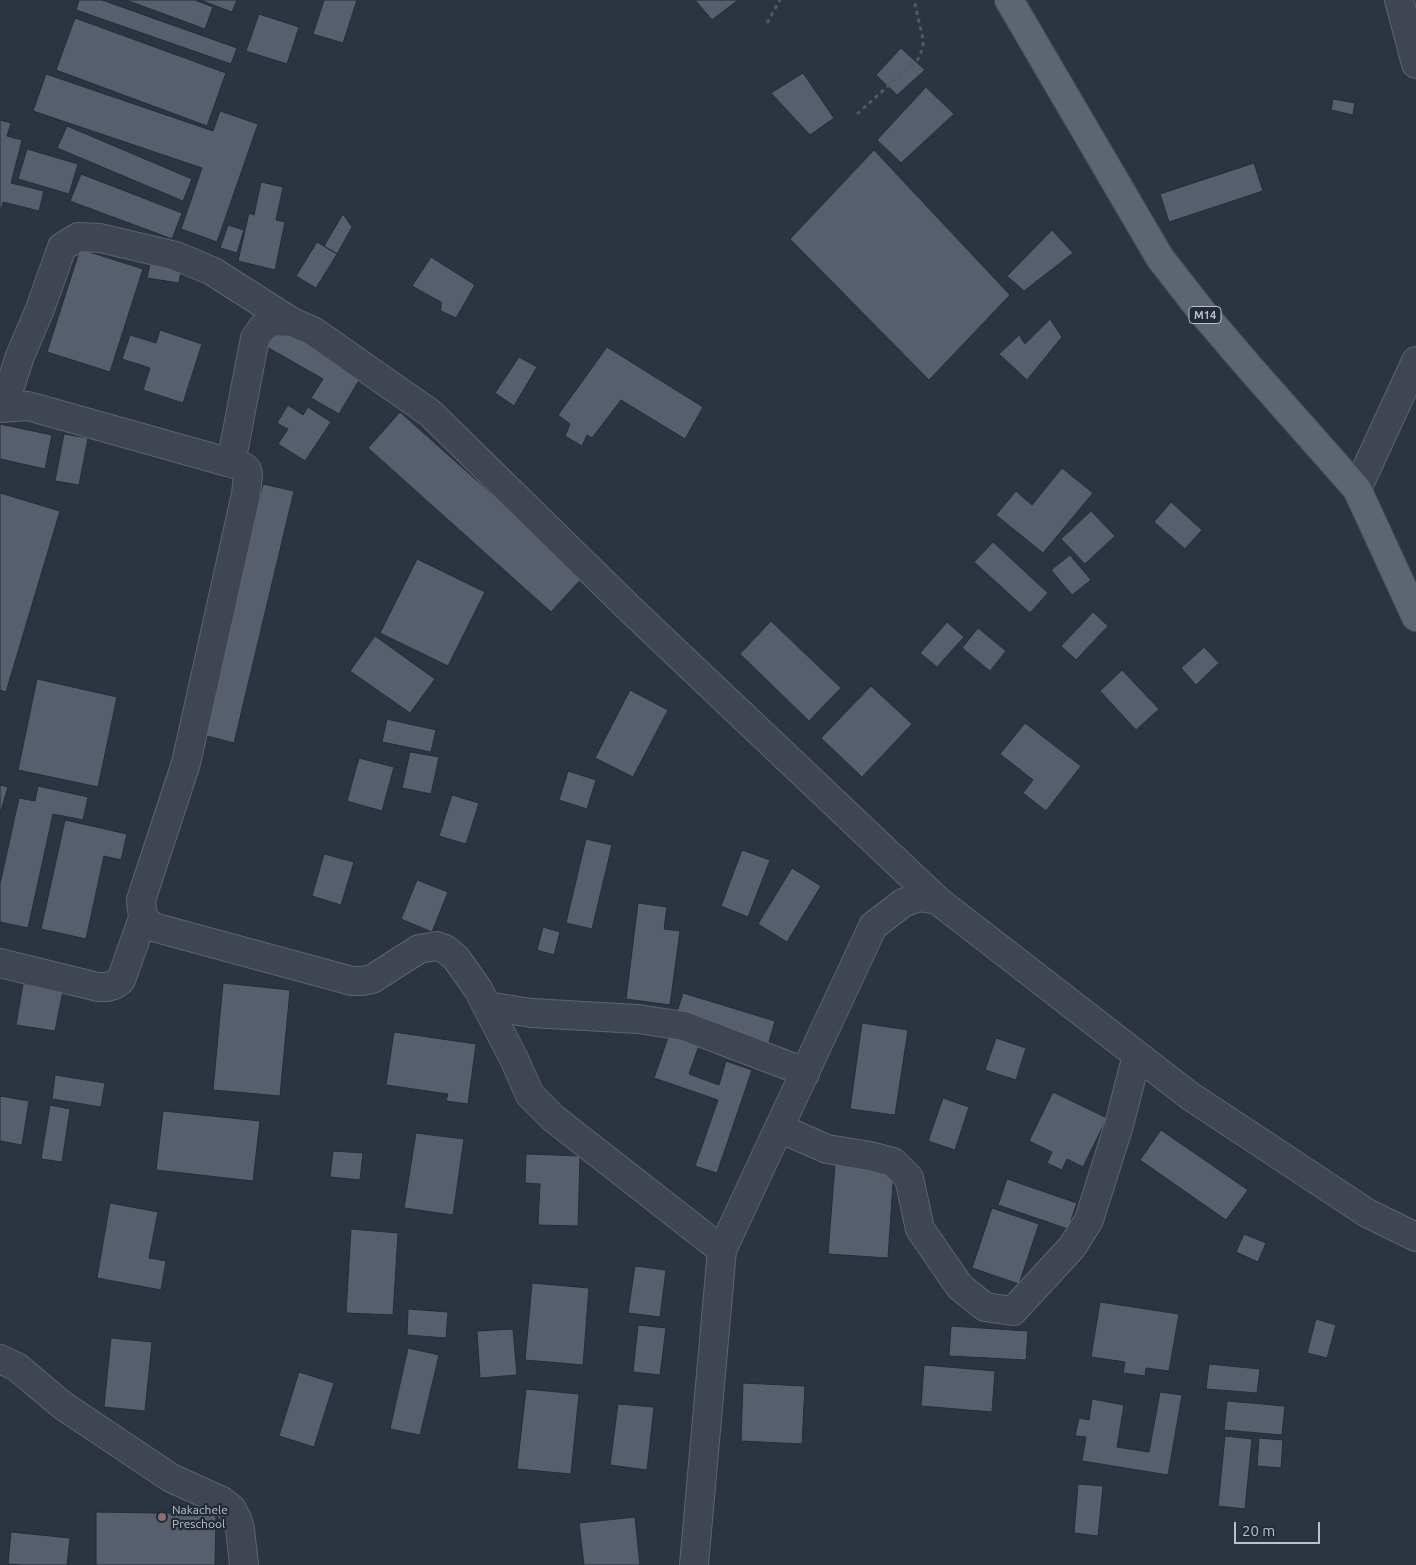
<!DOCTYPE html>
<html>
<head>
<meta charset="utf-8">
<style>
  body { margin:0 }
  #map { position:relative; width:1416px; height:1565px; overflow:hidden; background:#2b3441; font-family:Ubuntu,sans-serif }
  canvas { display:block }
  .scale { position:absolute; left:1234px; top:1522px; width:86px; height:22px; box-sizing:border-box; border:2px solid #bcc1cb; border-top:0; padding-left:6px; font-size:15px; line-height:18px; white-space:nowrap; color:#bcc1cb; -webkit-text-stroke:4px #232b36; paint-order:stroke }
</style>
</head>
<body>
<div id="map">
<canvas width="1416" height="1565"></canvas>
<div class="scale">20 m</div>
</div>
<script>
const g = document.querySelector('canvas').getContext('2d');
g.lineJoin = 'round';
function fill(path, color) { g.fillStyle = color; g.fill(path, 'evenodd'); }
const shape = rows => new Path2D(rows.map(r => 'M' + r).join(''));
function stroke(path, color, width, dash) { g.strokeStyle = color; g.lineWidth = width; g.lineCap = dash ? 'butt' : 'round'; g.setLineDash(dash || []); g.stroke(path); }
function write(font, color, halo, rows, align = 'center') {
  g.font = font + ' Ubuntu,sans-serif'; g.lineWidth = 4.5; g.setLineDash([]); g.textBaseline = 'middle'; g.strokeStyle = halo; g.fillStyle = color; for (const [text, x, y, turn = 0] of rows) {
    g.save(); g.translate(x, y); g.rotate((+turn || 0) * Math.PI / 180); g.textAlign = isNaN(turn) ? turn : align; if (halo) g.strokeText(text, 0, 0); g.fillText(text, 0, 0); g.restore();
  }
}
const building = shape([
  [79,0,102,0,237,48,231,64,76,10,79,0],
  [126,0,195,0,213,7,205,29,126,0],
  [200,0,237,0,232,12,200,0],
  [324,0,357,0,343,43,313,34,324,0],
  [695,0,738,0,712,20,695,0],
  [259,14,299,27,287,64,246,51,259,14],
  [75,18,226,73,207,126,56,70,75,18],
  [901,48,925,70,897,95,876,75,901,48],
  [803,73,834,118,810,135,771,93,803,73],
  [46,74,213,131,220,111,258,124,217,242,181,229,202,168,33,111,46,74],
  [926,87,954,114,901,163,877,140,926,87],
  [1333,99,1355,103,1353,115,1331,110,1333,99],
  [0,120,11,123,7,136,22,140,11,183,44,191,39,211,3,202,1,210,0,210,0,120],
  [67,126,192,179,183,201,57,148,67,126],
  [27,149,78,164,69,194,18,179,27,149],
  [874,150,1010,295,929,380,790,239,874,150],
  [1254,163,1263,191,1169,222,1160,194,1254,163],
  [81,174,182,213,172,239,70,201,81,174],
  [261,182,283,187,276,220,285,222,275,270,238,261,249,213,254,215,261,182],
  [343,214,352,227,337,254,324,246,343,214],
  [228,225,244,230,237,253,220,248,228,225],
  [1052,230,1073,253,1024,291,1007,276,1052,230],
  [317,242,337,254,316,288,296,276,317,242],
  [80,249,143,269,110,372,47,352,80,249],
  [431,257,475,285,456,318,441,311,441,302,412,286,431,257],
  [151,259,182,264,179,283,147,278,151,259],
  [1050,319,1062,337,1027,380,999,354,1019,335,1025,344,1050,319],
  [281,324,364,372,339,414,311,398,323,379,267,347,281,324],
  [160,330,202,344,183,403,143,390,150,368,122,359,130,335,156,343,160,330],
  [607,347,703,407,685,439,621,400,592,438,587,435,582,446,565,436,570,424,558,415,607,347],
  [519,357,537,367,514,406,495,393,519,357],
  [288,405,303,415,308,407,331,422,305,461,278,444,288,429,277,423,288,405],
  [400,412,584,576,551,612,368,448,400,412],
  [0,424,52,435,45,469,0,459,0,424],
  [64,434,88,438,79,485,55,481,64,434],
  [1062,468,1093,493,1043,553,996,515,1016,491,1032,505,1062,468],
  [263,484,294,491,234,743,203,735,263,484],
  [0,493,60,511,6,692,0,690,0,493],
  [1171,502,1202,530,1185,549,1154,522,1171,502],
  [1091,511,1115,536,1085,564,1061,539,1091,511],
  [993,542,1048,593,1030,613,974,562,993,542],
  [1070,555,1091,580,1072,595,1051,570,1070,555],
  [417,559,485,592,448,666,380,633,417,559],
  [1093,612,1108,626,1076,660,1061,646,1093,612],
  [771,621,841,688,809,721,740,654,771,621],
  [947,622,964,637,937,667,920,653,947,622],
  [978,628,1006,651,990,671,962,648,978,628],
  [375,636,435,679,410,713,350,671,375,636],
  [1204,647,1219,663,1196,685,1181,668,1204,647],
  [1122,670,1159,709,1136,730,1100,691,1122,670],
  [37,679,117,697,98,787,18,770,37,679],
  [871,686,912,724,862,777,821,738,871,686],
  [630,690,668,710,633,777,595,758,630,690],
  [387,719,436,730,431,752,382,742,387,719],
  [1025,723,1081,766,1046,811,1023,793,1033,780,1000,754,1025,723],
  [410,752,439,757,431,794,402,788,410,752],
  [359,758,394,767,382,811,347,801,359,758],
  [568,771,596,780,587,809,559,800,568,771],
  [0,785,8,787,0,814,0,785],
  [38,786,88,797,83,820,53,814,28,928,0,922,0,884,19,798,35,801,38,786],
  [452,795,479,803,466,844,439,836,452,795],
  [65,820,127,834,121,860,104,856,86,939,41,929,65,820],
  [586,839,612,845,592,929,566,923,586,839],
  [742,850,770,860,748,917,721,906,742,850],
  [324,854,354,862,341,905,312,896,324,854],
  [792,868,821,886,787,942,758,924,792,868],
  [417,880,448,892,432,932,401,919,417,880],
  [638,903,667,907,664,929,680,931,670,1005,626,999,638,903],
  [543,927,560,932,554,955,537,950,543,927],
  [223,983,290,990,280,1096,213,1090,223,983],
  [23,984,63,991,55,1031,16,1025,23,984],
  [683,993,775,1021,768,1046,675,1018,683,993],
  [862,1023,908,1030,895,1115,850,1109,862,1023],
  [672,1026,702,1037,689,1074,719,1085,726,1061,752,1070,717,1173,695,1166,718,1100,654,1078,672,1026],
  [394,1032,476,1044,468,1104,446,1101,448,1094,386,1085,394,1032],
  [996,1038,1026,1048,1016,1080,985,1070,996,1038],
  [55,1075,105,1083,101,1107,52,1099,55,1075],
  [1053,1092,1107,1118,1083,1167,1067,1159,1062,1170,1047,1163,1052,1152,1029,1141,1053,1092],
  [0,1096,29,1101,22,1145,0,1141,0,1096],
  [943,1098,969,1107,955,1150,928,1141,943,1098],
  [50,1105,70,1109,62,1162,41,1159,50,1105],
  [163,1111,260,1121,253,1181,156,1170,163,1111],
  [1161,1130,1248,1190,1226,1220,1140,1160,1161,1130],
  [416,1133,464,1139,453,1215,404,1208,416,1133],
  [333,1151,363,1153,360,1180,330,1177,333,1151],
  [526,1154,580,1156,578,1226,538,1225,540,1184,525,1183,526,1154],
  [835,1164,894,1169,888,1258,828,1254,835,1164],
  [1007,1179,1077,1203,1068,1229,998,1205,1007,1179],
  [110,1203,158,1212,149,1258,166,1261,161,1290,97,1278,110,1203],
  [992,1208,1039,1224,1019,1284,972,1268,992,1208],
  [351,1229,398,1233,393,1315,346,1313,351,1229],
  [1244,1234,1266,1243,1258,1262,1236,1252,1244,1234],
  [635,1266,666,1270,660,1317,628,1313,635,1266],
  [532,1283,589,1288,583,1365,525,1360,532,1283],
  [1100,1302,1179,1314,1169,1371,1146,1368,1145,1376,1123,1373,1125,1362,1091,1357,1100,1302],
  [408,1309,448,1312,446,1338,407,1335,408,1309],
  [1316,1319,1336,1325,1327,1358,1307,1353,1316,1319],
  [638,1325,666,1328,660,1375,633,1372,638,1325],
  [951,1326,1028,1331,1026,1360,949,1356,951,1326],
  [513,1329,517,1375,480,1378,477,1331,513,1329],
  [111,1338,152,1342,145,1411,104,1407,111,1338],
  [408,1348,439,1355,420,1435,390,1429,408,1348],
  [1209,1364,1260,1369,1257,1393,1206,1389,1209,1364],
  [924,1365,995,1371,992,1412,921,1406,924,1365],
  [299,1372,334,1383,314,1447,279,1436,299,1372],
  [743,1383,805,1386,802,1444,741,1441,743,1383],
  [526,1389,579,1394,571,1474,517,1469,526,1389],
  [1160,1392,1182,1395,1168,1475,1082,1461,1086,1437,1075,1436,1079,1418,1089,1420,1092,1399,1124,1405,1117,1447,1149,1452,1160,1392],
  [1227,1401,1285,1406,1282,1435,1224,1430,1227,1401],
  [618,1404,654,1407,647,1470,610,1465,618,1404],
  [1225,1436,1252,1439,1245,1509,1218,1506,1225,1436],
  [1259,1438,1283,1440,1281,1468,1257,1466,1259,1438],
  [1078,1484,1103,1486,1098,1536,1074,1533,1078,1484],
  [96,1512,216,1514,215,1565,96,1565,96,1512],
  [635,1517,640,1565,584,1565,579,1523,635,1517],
  [11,1532,70,1538,67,1565,23,1565,8,1564,11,1532]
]);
const path = shape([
  [767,23,780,0],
  [857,114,918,59,923,48,923,39,914,0]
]);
const minor = shape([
  [1399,0,1416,64],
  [0,408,28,406,231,463,244,467,247,470,248,475,246,494,186,763,141,900,143,918,153,927,352,981,362,981,372,979,419,949,437,946,445,949,456,958,478,989,514,1059,530,1095,553,1118,722,1250],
  [3,408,20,356,40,309,62,247,78,237,100,238,176,256,212,271,292,322],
  [231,463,255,338,263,327,274,321,292,322,313,331,430,413,629,608,937,900],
  [1357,489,1416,361],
  [0,963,98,987,107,987,114,985,121,980,143,918],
  [487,1006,531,1013,638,1019,684,1026,797,1069,805,1074],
  [779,1128,827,1149,870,1156,893,1162,909,1178,920,1229,960,1287,985,1307,1013,1311,1072,1247,1089,1220,1119,1125,1137,1055],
  [0,1359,17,1367,62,1405,171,1478,222,1501,231,1508,237,1519,240,1529,244,1565],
  [694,1565,722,1250,873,926,903,903,919,897,937,900,1190,1096,1367,1213,1416,1237]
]);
const primary = shape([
  [1009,0,1160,258,1203,313,1250,368,1357,489,1416,617]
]);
const markers = [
  [162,1517,5,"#8d6e63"]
];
const shields = [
  [1205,315,32]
];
const shieldNames = [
  ["M14",1205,315]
];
const poiNames = [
  ["Nakachele",172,1510],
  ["Preschool",172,1524]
];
fill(building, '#575f6e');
stroke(building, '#252d38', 1);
stroke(minor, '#5d646e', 30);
stroke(primary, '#484f5a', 30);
stroke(path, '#4d5d60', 3, [4, 4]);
stroke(minor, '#3f4651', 28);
stroke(primary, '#5d6570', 28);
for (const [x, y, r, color] of markers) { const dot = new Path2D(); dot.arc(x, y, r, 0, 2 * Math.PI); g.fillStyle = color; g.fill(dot); stroke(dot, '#232b36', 2); }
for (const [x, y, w] of shields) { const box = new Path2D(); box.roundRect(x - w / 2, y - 8.5, w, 17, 4); g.fillStyle = '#232b36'; g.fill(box); stroke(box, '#bcc1cb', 1); }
write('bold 11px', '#bcc1cb', null, shieldNames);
write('12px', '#bcc1cb', '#232b36', poiNames, 'left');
</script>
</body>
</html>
